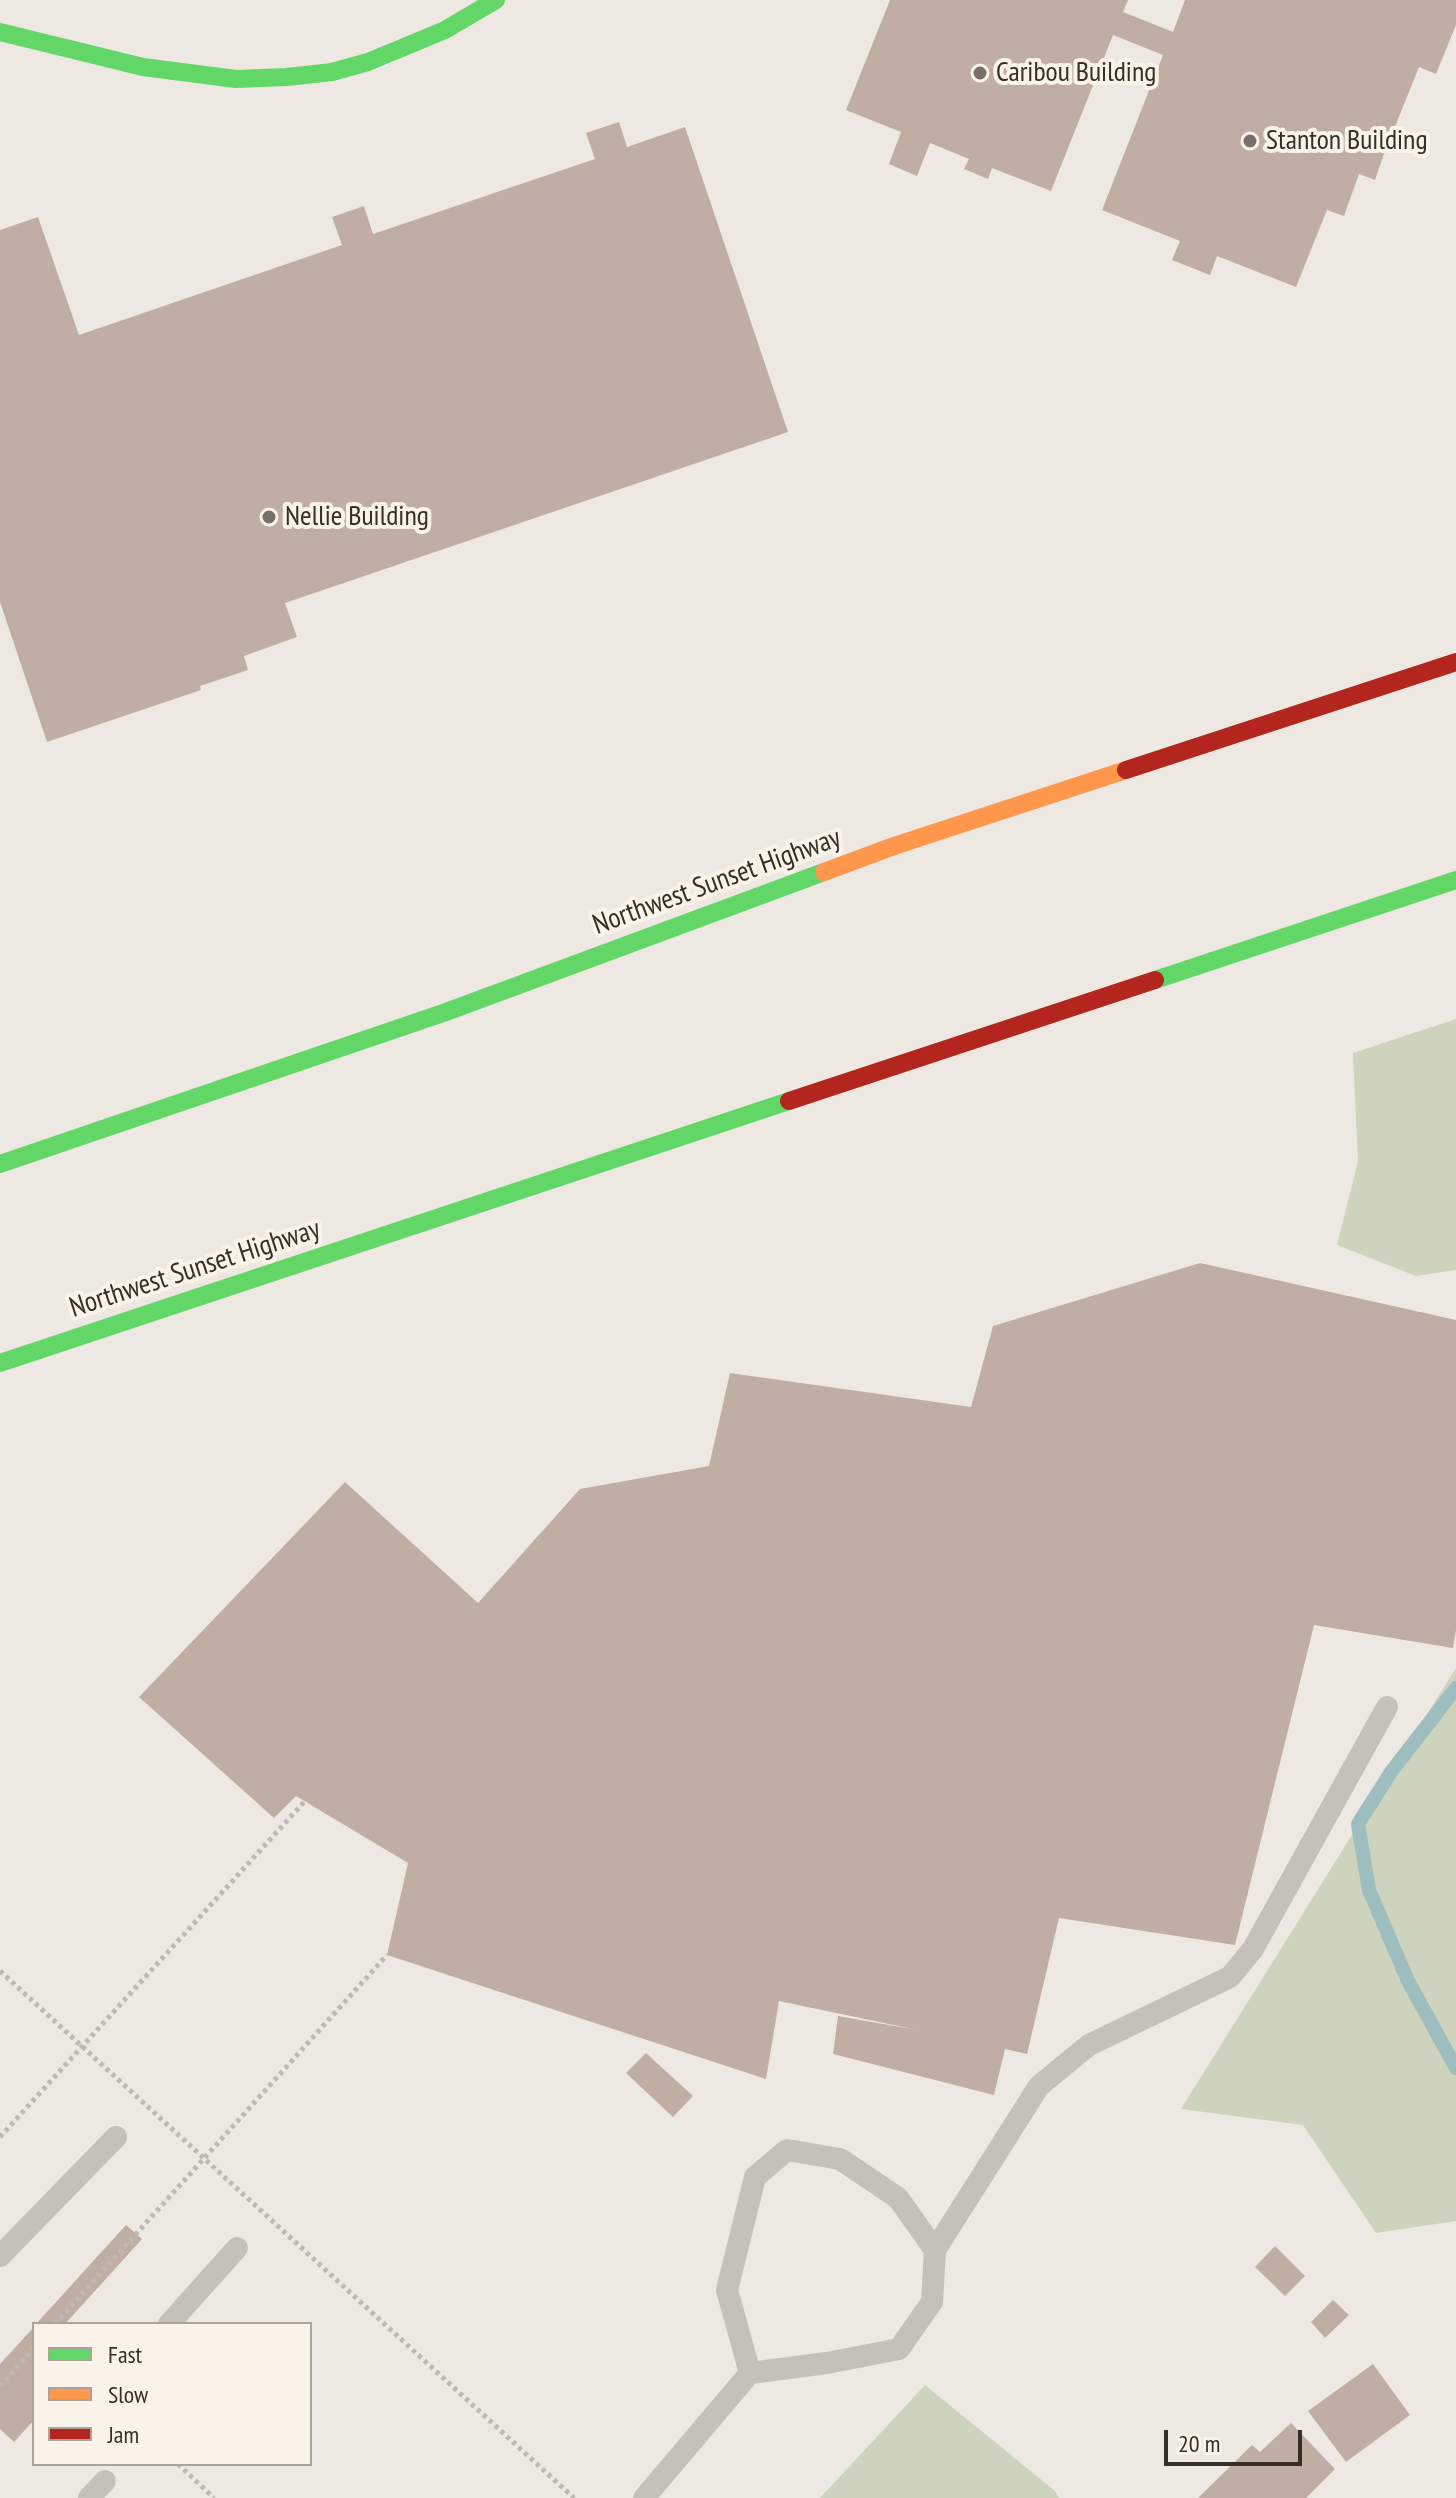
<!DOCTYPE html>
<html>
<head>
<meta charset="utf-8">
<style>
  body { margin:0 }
  #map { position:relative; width:1456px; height:2498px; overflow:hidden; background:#ede8e2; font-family:"PT Sans Narrow",sans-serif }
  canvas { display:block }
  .legend { position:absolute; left:32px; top:2322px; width:280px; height:144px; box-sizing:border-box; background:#faf3e9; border:2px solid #aca49c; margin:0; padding:10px 14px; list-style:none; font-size:24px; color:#372e28 }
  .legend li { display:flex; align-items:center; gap:16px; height:40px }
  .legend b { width:40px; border:2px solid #aca49c }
  .scale { position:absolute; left:1164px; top:2430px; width:138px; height:36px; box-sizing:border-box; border:4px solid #372e28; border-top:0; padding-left:10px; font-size:24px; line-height:28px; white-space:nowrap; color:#372e28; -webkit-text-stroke:6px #faf3e9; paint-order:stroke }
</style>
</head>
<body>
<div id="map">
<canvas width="1456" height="2498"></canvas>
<ul class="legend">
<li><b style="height:10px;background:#63d668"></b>Fast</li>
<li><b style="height:10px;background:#ff974d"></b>Slow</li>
<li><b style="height:10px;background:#b3261e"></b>Jam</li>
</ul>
<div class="scale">20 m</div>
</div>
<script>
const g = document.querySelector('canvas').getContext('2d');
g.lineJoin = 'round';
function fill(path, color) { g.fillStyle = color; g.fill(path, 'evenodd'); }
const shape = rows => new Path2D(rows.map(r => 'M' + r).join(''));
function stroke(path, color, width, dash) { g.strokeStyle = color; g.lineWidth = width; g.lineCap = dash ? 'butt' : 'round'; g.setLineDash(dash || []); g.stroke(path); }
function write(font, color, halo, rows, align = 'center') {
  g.font = font + ' "PT Sans Narrow",sans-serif'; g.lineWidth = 8; g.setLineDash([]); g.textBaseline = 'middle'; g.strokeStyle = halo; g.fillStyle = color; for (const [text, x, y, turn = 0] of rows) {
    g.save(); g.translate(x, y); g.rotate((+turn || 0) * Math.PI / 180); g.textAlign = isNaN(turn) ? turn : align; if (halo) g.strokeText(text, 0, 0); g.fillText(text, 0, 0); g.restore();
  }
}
const green = shape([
  [1456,1019,1456,1270,1416,1276,1337,1245,1358,1162,1353,1053],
  [1456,1668,1456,2221,1376,2233,1303,2125,1181,2109],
  [925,2385,1055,2491,1059,2498,820,2498]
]);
const stream = shape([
  [1456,1688,1391,1772,1358,1824,1369,1890,1408,1981,1456,2068]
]);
const building = shape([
  [890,0,1128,0,1123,12,1173,32,1185,0,1456,0,1456,25,1436,74,1419,67,1388,144,1373,138,1370,145,1385,151,1375,180,1359,174,1344,216,1327,210,1296,287,1217,256,1210,275,1172,260,1180,241,1102,210,1163,55,1113,35,1051,191,992,168,988,179,964,169,969,159,930,143,917,176,889,164,901,132,846,110],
  [619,122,627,147,685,127,788,432,285,603,297,637,244,656,248,670,200,686,201,690,47,742,0,602,0,230,38,217,79,335,342,245,332,217,364,206,373,234,595,159,586,133],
  [1200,1263,1456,1320,1456,1630,1453,1648,1314,1625,1235,1945,1059,1918,1027,2054,1005,2049,994,2095,833,2054,838,2016,917,2030,779,2001,766,2079,387,1955,408,1863,296,1796,274,1818,139,1697,345,1482,478,1603,580,1489,709,1466,730,1373,971,1407,993,1326],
  [646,2053,693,2096,673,2117,626,2073],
  [126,2225,142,2239,65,2324,36,2324],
  [1275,2246,1305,2276,1285,2296,1255,2267],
  [1333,2300,1349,2315,1325,2338,1311,2322],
  [34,2327,34,2420,14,2442,0,2429,0,2364],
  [1373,2364,1410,2415,1346,2462,1308,2411],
  [1291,2423,1335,2469,1306,2498,1198,2498,1252,2445,1260,2452]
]);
const path = shape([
  [0,1971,574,2498],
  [0,2137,305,1801],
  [55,2324,387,1955],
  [0,2386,34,2348],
  [178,2464,214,2498]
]);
const lane = shape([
  [935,2250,1039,2086,1089,2045,1230,1977,1253,1949,1387,1707],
  [0,2256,116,2137],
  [169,2324,237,2248],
  [89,2498,105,2481],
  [644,2498,750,2373,827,2363,899,2349,932,2302,935,2250,898,2198,840,2159,787,2150,755,2177,727,2290,750,2373]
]);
const fast = shape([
  [0,32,143,67,236,79,287,77,332,72,368,62,445,30,496,0],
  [1155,980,1456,880],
  [0,1164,446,1012,824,872],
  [0,1363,789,1101]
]);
const slow = shape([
  [824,872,894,846,1126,770]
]);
const jam = shape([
  [1126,770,1456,662],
  [789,1101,1155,980]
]);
const markers = [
  [980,73,8,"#776f69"],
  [1250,141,8,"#776f69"],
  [269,517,8,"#776f69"]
];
const poiNames = [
  ["Caribou Building",996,73],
  ["Stanton Building",1266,141],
  ["Nellie Building",285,517]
];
const streetNames = [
  ["Northwest Sunset Highway",717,882,-20],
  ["Northwest Sunset Highway",195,1269,-18]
];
fill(green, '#cdd3bc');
stroke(stream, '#9ebdbe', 14);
fill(building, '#c0aea4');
stroke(path, '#bfb9b3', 5, [4, 4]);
stroke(lane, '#c6c0ba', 22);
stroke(fast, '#63d668', 18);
stroke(slow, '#ff974d', 18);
stroke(jam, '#b3261e', 18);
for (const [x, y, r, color] of markers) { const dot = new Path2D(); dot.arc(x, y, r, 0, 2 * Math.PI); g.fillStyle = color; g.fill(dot); stroke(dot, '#faf3e9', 3); }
write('28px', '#372e28', '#faf3e9', poiNames, 'left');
write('28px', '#372e28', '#faf3e9', streetNames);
</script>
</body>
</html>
